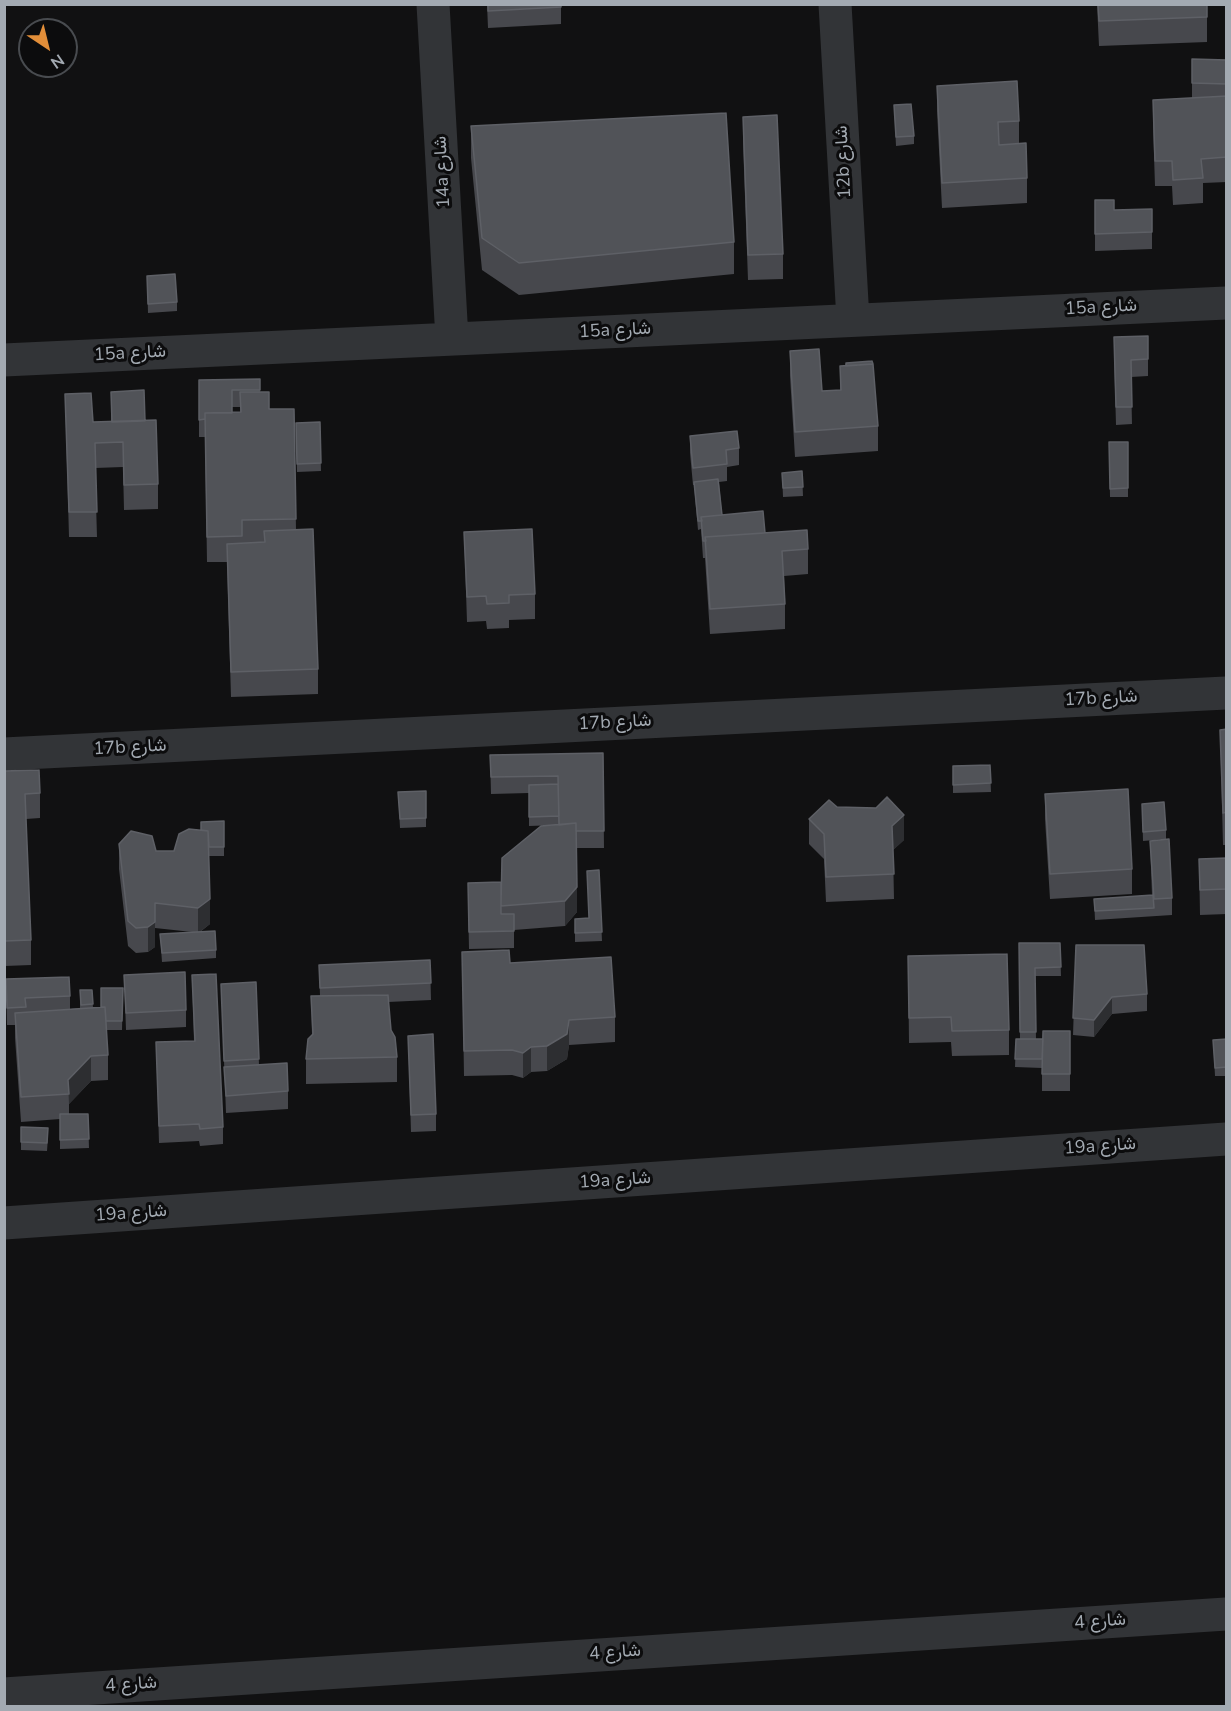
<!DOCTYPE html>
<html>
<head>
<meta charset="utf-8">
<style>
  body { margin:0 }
  #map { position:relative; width:1231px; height:1711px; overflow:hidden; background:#111112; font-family:"Nunito Sans",sans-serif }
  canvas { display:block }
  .frame { position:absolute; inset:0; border:6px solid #a3aab2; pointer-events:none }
  .north { position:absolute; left:18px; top:18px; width:60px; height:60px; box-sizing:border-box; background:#0c0c0d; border:2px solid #484b4f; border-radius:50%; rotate:145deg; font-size:16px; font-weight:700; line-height:24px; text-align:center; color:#a3aab2 }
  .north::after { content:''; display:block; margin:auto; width:21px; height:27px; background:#e28e39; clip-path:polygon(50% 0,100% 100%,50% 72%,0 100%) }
</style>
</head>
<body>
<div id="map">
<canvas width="1231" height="1711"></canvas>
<div class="frame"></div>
<div class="north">N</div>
</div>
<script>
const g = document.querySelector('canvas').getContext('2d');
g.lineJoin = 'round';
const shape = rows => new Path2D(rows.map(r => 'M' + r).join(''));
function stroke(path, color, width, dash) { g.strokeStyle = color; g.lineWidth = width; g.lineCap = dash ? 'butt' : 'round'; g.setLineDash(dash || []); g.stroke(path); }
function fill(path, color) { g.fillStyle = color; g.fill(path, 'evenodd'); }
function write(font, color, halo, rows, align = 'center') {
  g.font = font + ' "Nunito Sans",Vazirmatn,sans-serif'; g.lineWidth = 6; g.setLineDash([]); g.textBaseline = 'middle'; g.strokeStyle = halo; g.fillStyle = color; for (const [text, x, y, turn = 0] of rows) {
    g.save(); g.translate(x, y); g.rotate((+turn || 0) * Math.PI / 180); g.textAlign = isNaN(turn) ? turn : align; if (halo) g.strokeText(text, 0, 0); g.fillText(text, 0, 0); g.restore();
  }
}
const minor = shape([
  [433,4,452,339],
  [835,4,853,320],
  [4,360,1226,303],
  [4,754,1226,693],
  [4,1223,1226,1139],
  [4,1694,1226,1614]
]);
const wall = shape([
  [487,4,561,4,561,24,488,28],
  [1097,4,1207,4,1207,42,1099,46],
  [1227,60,1227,182,1203,183,1203,203,1173,205,1172,186,1155,186,1153,125,1153,100,1192,98,1192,83],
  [937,86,1019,121,1019,144,1027,178,1027,203,942,208,937,111],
  [894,105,914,136,914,144,896,146],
  [743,117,783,254,783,279,748,280,743,142],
  [471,126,734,242,734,274,519,295,482,270,471,158],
  [1095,200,1114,210,1152,209,1152,249,1095,251],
  [147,276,177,302,177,311,148,313],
  [1148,336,1148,376,1131,377,1132,424,1116,425,1114,354],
  [790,351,822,391,840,390,840,366,878,426,878,451,795,457,790,376],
  [260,379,260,392,269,409,294,409,296,530,318,669,318,694,231,697,227,562,207,562,205,437,199,437,199,380],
  [232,407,240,407,240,412,232,413],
  [111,392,145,421,158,484,158,509,124,510,123,467,95,468,97,537,69,537,65,394,93,422,111,422],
  [320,422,321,471,297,472,296,423],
  [690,436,739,448,739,465,727,467,727,481,719,482,722,515,808,549,808,574,784,576,785,604,785,629,710,634,705,558,703,558,701,529,698,530,694,485,693,485,690,453],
  [1109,442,1128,442,1128,497,1110,497],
  [802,471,803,496,783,497,782,473],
  [464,532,535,594,535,619,509,620,509,628,487,629,486,621,467,622],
  [1227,729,1227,845,1223,845,1220,730],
  [603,753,604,848,577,848,577,912,565,926,514,930,514,948,469,949,468,901,501,914,502,858,558,825,529,826,529,793,491,794,490,755],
  [990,765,991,792,953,793,953,766],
  [4,771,40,793,40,818,26,819,31,940,31,965,5,966],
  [426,791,426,827,400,828,398,792],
  [1045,794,1132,869,1132,894,1050,899,1045,819],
  [1142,804,1166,830,1166,839,1143,841],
  [837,807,904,840,893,850,894,899,826,902,824,859,809,844,809,819],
  [224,821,224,856,209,856,210,924,200,932,216,950,216,958,162,962,160,934,192,932,155,928,155,947,148,952,136,953,128,946,119,869,119,844,156,851,174,851,201,830],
  [1150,841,1172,898,1172,915,1095,920,1094,899,1152,895],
  [1227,858,1227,914,1200,915,1199,859],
  [599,870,602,941,575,942,575,919,589,918],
  [1019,943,1060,943,1061,976,1035,976,1036,1039,1042,1039,1070,1031,1070,1091,1042,1091,1042,1068,1015,1067,1016,1039,1020,1039],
  [1076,945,1147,994,1147,1011,1112,1014,1094,1037,1073,1035],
  [462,952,510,963,615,1017,615,1042,569,1045,567,1059,547,1071,531,1072,523,1078,512,1075,464,1076],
  [908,956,1009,1030,1009,1055,952,1056,951,1042,909,1043],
  [430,960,431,1000,388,1002,391,1030,397,1057,397,1082,306,1084,306,1059,312,1035,311,996,320,996,319,965],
  [124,975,186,1010,186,1027,126,1030],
  [192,975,223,1127,223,1144,200,1146,199,1141,159,1143,156,1042,194,1041],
  [6,979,70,996,70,1009,80,1008,80,990,92,990,93,1008,101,1007,123,988,122,1030,106,1030,108,1055,108,1080,91,1081,69,1104,69,1114,88,1114,89,1148,60,1149,60,1119,21,1122,15,1038,15,1025,7,1025],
  [256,982,259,1065,288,1091,288,1109,226,1113,221,984],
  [408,1036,436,1114,436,1131,411,1132],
  [1227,1039,1227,1076,1215,1076,1213,1040],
  [21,1127,48,1137,47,1151,21,1150]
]);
const shadedWall = shape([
  [904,815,904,840,892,851,892,826],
  [577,887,577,912,565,926,565,901],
  [210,899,210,924,198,933,198,908],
  [155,922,155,947,148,952,148,927],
  [1112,997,1112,1014,1094,1037,1094,1020],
  [569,1020,569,1045,567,1059,547,1071,547,1046],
  [531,1047,531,1072,523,1078,523,1053],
  [91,1056,91,1081,69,1104,68,1080]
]);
const building = shape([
  [488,4,561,4,561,7,488,11,488,4],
  [1098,4,1207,4,1207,17,1099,21,1098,4],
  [1192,59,1227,60,1227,84,1192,83,1192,59],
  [1017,81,1019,121,998,122,999,145,1026,143,1027,178,942,183,937,86,1017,81],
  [1227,96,1227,157,1201,159,1203,178,1173,180,1172,161,1155,161,1153,100,1227,96],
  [911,104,914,136,896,137,894,105,911,104],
  [726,113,734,242,519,263,482,238,471,126,726,113],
  [777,115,783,254,748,255,743,117,777,115],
  [1095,200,1114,200,1114,210,1152,209,1152,232,1095,234,1095,200],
  [175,274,177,302,148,304,147,276,175,274],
  [1148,336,1148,359,1131,360,1132,407,1116,407,1114,337,1148,336],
  [819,349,822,391,841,390,840,366,873,364,878,426,795,432,790,351,819,349],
  [872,361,873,364,846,366,846,363,872,361],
  [260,379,260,390,232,390,232,413,205,413,205,419,199,420,199,380,260,379],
  [144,390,145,421,112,422,111,392,144,390],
  [240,392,269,392,269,409,294,409,296,519,242,520,242,536,207,537,205,413,241,412,240,392],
  [91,393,93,422,156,420,158,484,124,485,123,442,95,443,97,512,69,512,65,394,91,393],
  [320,422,321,463,297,464,296,423,320,422],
  [737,431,739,448,726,450,727,464,693,468,690,436,737,431],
  [1109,442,1128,442,1128,488,1110,489,1109,442],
  [802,471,803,487,783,488,782,473,802,471],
  [718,479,722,515,701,517,702,521,698,521,694,482,718,479],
  [763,511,765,533,705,537,706,541,703,541,701,517,763,511],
  [313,529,318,669,231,672,227,544,265,542,264,531,313,529],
  [532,529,535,594,509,595,509,603,487,604,486,596,467,597,464,532,532,529],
  [807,530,808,549,782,551,785,604,710,609,705,537,807,530],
  [1227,729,1227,812,1223,813,1220,730,1227,729],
  [603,753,604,831,576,831,576,823,559,825,558,776,491,777,490,755,603,753],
  [990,765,991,783,953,785,953,766,990,765],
  [39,770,40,793,25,794,31,940,5,941,4,771,39,770],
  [558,784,559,816,529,817,529,785,558,784],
  [1128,789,1132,869,1050,874,1045,794,1128,789],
  [426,791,426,818,400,819,398,792,426,791],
  [887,797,904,815,892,826,894,874,826,877,824,834,809,819,829,800,837,807,876,808,887,797],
  [1164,802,1166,830,1143,832,1142,804,1164,802],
  [224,821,224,847,209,847,208,831,201,830,201,822,224,821],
  [576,823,577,887,565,901,501,906,502,858,541,826,576,823],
  [189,829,208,831,210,899,198,908,155,903,155,922,148,927,136,928,128,921,119,844,131,831,152,836,156,851,174,851,179,834,189,829],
  [1169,839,1172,898,1154,899,1150,841,1169,839],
  [1227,858,1227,889,1200,890,1199,859,1227,858],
  [599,870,602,932,575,933,575,919,589,918,587,871,599,870],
  [501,882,501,914,514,914,514,931,469,932,468,883,501,882],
  [1153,895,1154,908,1095,911,1094,899,1153,895],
  [215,931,216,950,162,953,160,934,215,931],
  [1019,943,1060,943,1061,967,1035,968,1036,1032,1020,1032,1019,943],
  [1076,945,1144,945,1147,994,1112,997,1094,1020,1073,1018,1076,945],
  [509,950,510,963,611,957,615,1017,569,1020,567,1034,547,1046,531,1047,523,1053,512,1050,464,1051,462,952,509,950],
  [1007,954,1009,1030,952,1031,951,1017,909,1018,908,956,1007,954],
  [430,960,431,983,320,988,319,965,430,960],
  [185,972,186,1010,126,1013,124,975,185,972],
  [216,974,223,1127,200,1129,199,1124,159,1126,156,1042,195,1041,192,975,216,974],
  [69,977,70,996,25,998,26,1007,7,1008,6,979,69,977],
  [256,982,259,1059,224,1061,221,984,256,982],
  [101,988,123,988,122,1021,106,1021,105,1007,101,1007,101,988],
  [80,990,92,990,93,1004,81,1005,80,990],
  [388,995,391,1030,395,1037,397,1057,306,1059,308,1039,313,1034,311,996,388,995],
  [105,1007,108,1055,91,1056,68,1080,69,1094,21,1097,15,1013,105,1007],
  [1043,1031,1070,1031,1070,1074,1042,1074,1043,1031],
  [433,1034,436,1114,411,1115,408,1036,433,1034],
  [1016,1039,1043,1039,1042,1059,1015,1059,1016,1039],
  [1227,1039,1227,1067,1215,1068,1213,1040,1227,1039],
  [287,1063,288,1091,226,1096,224,1067,287,1063],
  [60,1114,88,1114,89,1139,60,1140,60,1114],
  [21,1127,48,1128,47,1143,21,1142,21,1127]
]);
const streetNames = [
  ["12b شارع",844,162,-93],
  ["14a شارع",443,172,-93],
  ["15a شارع",1101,308,-3],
  ["15a شارع",615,331,-3],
  ["15a شارع",130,354,-3],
  ["17b شارع",1101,699,-3],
  ["17b شارع",615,723,-3],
  ["17b شارع",130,748,-3],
  ["19a شارع",1100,1147,-4],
  ["19a شارع",615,1181,-4],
  ["19a شارع",131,1214,-4],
  ["شارع 4",1100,1622,-4],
  ["شارع 4",615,1653,-4],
  ["شارع 4",131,1685,-4]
];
stroke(minor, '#323437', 33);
fill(wall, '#47484d');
fill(shadedWall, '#2d2e31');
fill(building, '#515358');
stroke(building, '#5e6066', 1.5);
write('18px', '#a3aab2', '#0c0c0d', streetNames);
</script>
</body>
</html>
